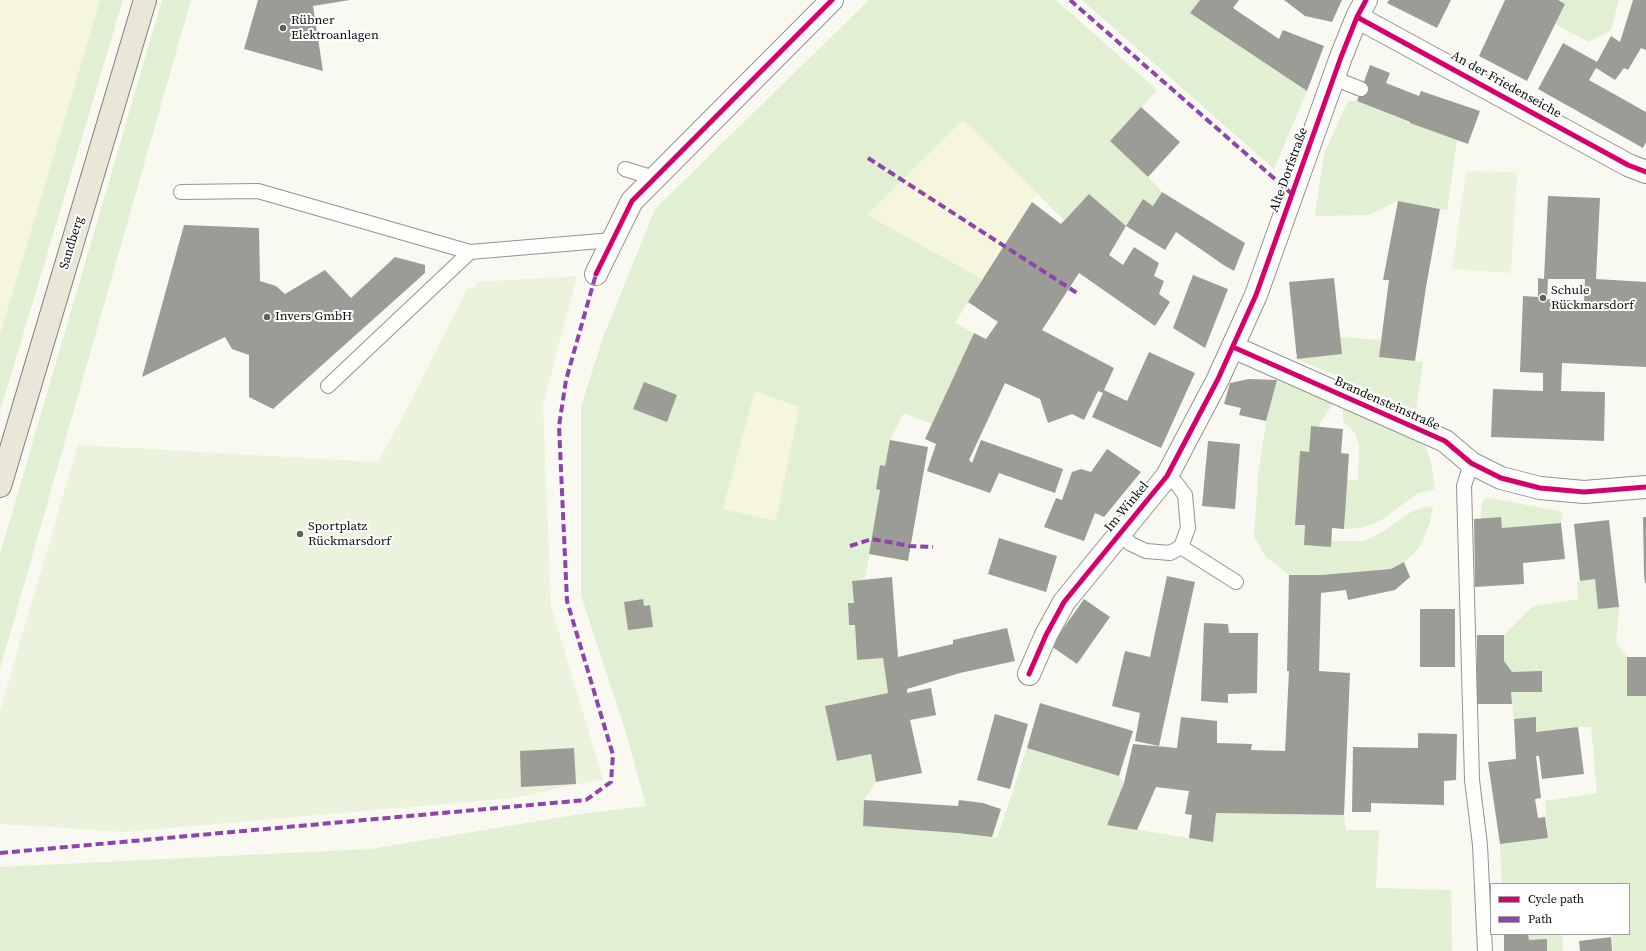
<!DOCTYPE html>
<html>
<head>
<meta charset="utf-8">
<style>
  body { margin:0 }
  #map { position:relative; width:1646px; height:951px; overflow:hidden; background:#faf9f1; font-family:"Source Serif 4",serif }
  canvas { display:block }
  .legend { position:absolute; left:1490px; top:883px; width:140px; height:52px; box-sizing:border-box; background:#fff; border:1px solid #9e9e9e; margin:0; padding:5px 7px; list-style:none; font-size:12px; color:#0c0c0c }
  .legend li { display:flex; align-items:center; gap:8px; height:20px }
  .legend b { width:20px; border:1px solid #9e9e9e }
</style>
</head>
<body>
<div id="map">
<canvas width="1646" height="951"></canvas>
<ul class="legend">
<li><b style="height:5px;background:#d6006c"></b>Cycle path</li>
<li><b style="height:5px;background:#8e44ad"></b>Path</li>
</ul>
</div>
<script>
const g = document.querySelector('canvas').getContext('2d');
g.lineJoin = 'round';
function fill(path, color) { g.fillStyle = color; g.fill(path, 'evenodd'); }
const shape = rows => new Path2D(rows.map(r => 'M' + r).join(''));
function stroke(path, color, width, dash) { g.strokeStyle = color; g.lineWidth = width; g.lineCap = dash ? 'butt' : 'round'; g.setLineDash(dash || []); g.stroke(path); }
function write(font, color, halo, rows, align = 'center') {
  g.font = font + ' "Source Serif 4",serif'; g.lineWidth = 4; g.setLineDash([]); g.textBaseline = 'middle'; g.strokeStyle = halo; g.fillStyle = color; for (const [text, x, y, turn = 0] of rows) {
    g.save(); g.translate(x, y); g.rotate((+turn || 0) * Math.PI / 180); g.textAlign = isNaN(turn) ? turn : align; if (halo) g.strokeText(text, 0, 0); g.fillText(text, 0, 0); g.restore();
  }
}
const farmland = shape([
  [0,0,100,0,0,335],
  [963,120,1038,195,1032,202,982,279,867,215],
  [755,391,799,407,776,521,723,509]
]);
const green = shape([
  [100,0,123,0,0,412,0,335],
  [162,0,191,0,0,669,0,554],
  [869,0,1056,0,1157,90,1110,141,1148,177,1162,192,1153,206,1143,200,1126,226,1089,194,1064,220,963,120,867,215,982,279,955,323,974,333,932,424,904,413,890,440,885,466,880,466,876,489,880,490,865,579,852,581,854,603,848,604,849,625,855,625,857,660,883,658,888,693,826,706,837,761,871,754,876,782,864,800,863,826,957,833,997,838,1027,748,1119,776,1124,783,1107,825,1213,842,1216,813,1344,815,1346,830,1379,830,1376,888,1451,890,1452,951,0,951,0,867,371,849,581,814,646,806,627,736,581,595,581,406,604,335,655,209],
  [755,391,799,407,776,521,723,509],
  [1082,0,1200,0,1190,13,1307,91,1274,169],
  [1558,0,1619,0,1611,30,1589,42,1555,24,1565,4],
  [1348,101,1357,101,1410,123,1457,140,1447,210,1398,201,1369,215,1315,216,1324,154],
  [1340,337,1381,340,1380,357,1423,362,1416,410,1297,359,1342,354],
  [1277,380,1333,403,1318,427,1311,427,1309,452,1300,452,1295,525,1305,525,1304,545,1330,547,1331,541,1364,541,1384,531,1409,513,1424,507,1433,506,1430,522,1424,537,1418,549,1404,562,1391,569,1321,575,1289,575,1266,557,1254,537,1258,476,1266,421],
  [1343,407,1417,438,1426,448,1431,462,1435,489,1418,493,1380,521,1361,528,1344,529,1347,480,1358,480,1359,445,1355,433,1343,421],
  [1491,498,1563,512,1561,523,1502,528,1501,517,1481,518,1481,506,1484,499],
  [1595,579,1598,609,1619,607,1616,643,1627,657,1627,696,1646,696,1646,951,1613,951,1611,934,1629,934,1629,884,1502,884,1500,844,1548,838,1545,801,1597,793,1591,727,1578,727,1536,732,1536,717,1514,719,1511,692,1542,692,1542,672,1512,672,1504,661,1504,635,1533,606,1578,599,1577,582],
  [1528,934,1562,934,1563,951,1547,951,1529,940]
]);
const pitch = shape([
  [1466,171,1517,172,1511,273,1452,269],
  [577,276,543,405,551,607,603,779,514,798,125,832,0,824,0,710,78,445,378,462,406,410,468,287,473,289,477,282]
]);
const building = shape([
  [258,0,350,0,313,6,323,71,244,49],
  [1200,0,1239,0,1233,8,1279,39,1283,30,1324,46,1307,91,1190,13],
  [1284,0,1342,0,1332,22,1305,16],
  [1389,0,1451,0,1437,28,1387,3],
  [1505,0,1558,0,1565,4,1527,81,1479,56],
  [1633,0,1646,0,1646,50,1641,48,1628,70,1624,68,1615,80,1596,68,1589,80,1646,112,1646,142,1643,148,1538,89,1563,43,1597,62,1611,36,1620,42],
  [1370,65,1390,73,1386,83,1419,96,1421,91,1480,111,1468,144,1410,123,1410,122,1357,101],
  [1141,107,1180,142,1148,177,1110,141],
  [1162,192,1245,243,1234,271,1222,264,1176,232,1165,250,1126,226,1143,199,1153,206],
  [1089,194,1126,226,1109,255,1123,265,1134,247,1159,263,1154,276,1164,281,1159,294,1170,302,1155,326,1079,273,1042,330,1114,368,1104,390,1127,401,1149,352,1195,373,1161,448,1092,417,1103,393,1098,391,1084,420,1072,414,1048,423,1040,399,1005,383,969,460,972,463,981,440,1063,469,1055,493,999,473,990,493,927,471,936,444,925,439,974,333,986,339,998,322,968,302,1032,202,1061,224],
  [1548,196,1600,198,1596,279,1646,282,1646,367,1562,363,1561,391,1605,392,1604,441,1491,437,1493,389,1543,391,1543,373,1520,372,1523,296,1538,297,1538,278,1544,279],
  [1548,279,1585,279,1584,301,1547,299],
  [1398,201,1440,209,1426,287,1415,361,1379,357,1389,280,1383,280],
  [184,225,259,228,260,281,276,286,285,294,325,270,351,298,395,257,425,265,425,273,273,409,249,397,249,355,232,349,225,337,142,377],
  [1193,275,1228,289,1205,348,1173,328],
  [1334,278,1342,354,1297,359,1289,282],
  [1249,379,1277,380,1266,421,1239,415,1241,408,1224,404,1230,383],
  [644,382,677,395,667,422,633,409],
  [1311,426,1343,429,1341,453,1349,454,1344,529,1332,528,1331,547,1304,545,1305,525,1295,525,1300,451,1309,452],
  [890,440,928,447,908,561,869,554,880,490,876,489,880,465,885,466],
  [1208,441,1240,444,1235,509,1202,506],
  [1107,449,1141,472,1104,517,1095,513,1084,541,1044,527,1056,498,1062,500,1072,472,1081,469,1091,472],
  [1501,517,1502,528,1561,523,1565,559,1523,563,1524,584,1475,587,1474,519],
  [1643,517,1646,517,1646,583,1645,583,1644,575],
  [1609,520,1619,607,1598,609,1595,579,1580,581,1574,524],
  [999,538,1057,556,1046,592,988,574],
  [1404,562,1410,577,1395,590,1348,600,1346,590,1321,593,1319,671,1350,673,1344,815,1216,813,1213,842,1189,838,1192,815,1185,814,1189,791,1156,787,1137,830,1107,825,1124,783,1133,744,1177,748,1181,717,1217,721,1217,743,1252,744,1251,750,1285,751,1289,671,1287,671,1289,575,1321,575,1391,569],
  [1167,576,1195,582,1159,746,1135,741,1140,713,1112,706,1125,651,1150,657],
  [892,577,898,657,953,644,953,640,1007,628,1015,661,960,673,907,689,907,693,931,688,936,715,910,720,922,773,876,782,871,754,837,761,825,706,888,693,883,658,857,660,855,625,849,625,848,603,854,603,852,581],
  [643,599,644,606,650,605,653,627,628,630,624,602],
  [1084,599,1110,617,1077,664,1051,646],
  [1420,609,1455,609,1455,667,1420,667],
  [1204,623,1228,624,1229,633,1258,633,1257,693,1228,694,1228,703,1201,701],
  [1477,635,1504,635,1504,661,1512,672,1542,671,1542,692,1511,692,1512,704,1477,704],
  [1627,657,1646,657,1646,696,1627,696],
  [1040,703,1133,731,1119,776,1027,748],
  [995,714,1028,724,1010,789,977,780],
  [1536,717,1536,732,1578,727,1584,774,1542,779,1539,756,1536,756,1541,798,1535,799,1538,818,1545,817,1548,838,1500,844,1488,762,1516,759,1514,719],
  [1418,733,1457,734,1456,780,1444,781,1444,805,1371,803,1371,812,1352,812,1353,747,1418,748],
  [574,748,576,784,521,787,520,751],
  [864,800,958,806,959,800,983,803,1001,809,992,837,957,833,863,826],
  [1504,934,1528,934,1529,940,1547,939,1547,951,1504,951],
  [1611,937,1612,951,1580,951,1579,941]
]);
const lane = shape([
  [1333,78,1361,89],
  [625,169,654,178],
  [181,192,258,191,470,252],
  [328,386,470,252,612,240],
  [1471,463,1464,486,1472,780,1480,845,1485,951],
  [1119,533,1131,544,1146,551,1170,553,1181,547,1188,528,1185,495,1176,483,1167,476],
  [1181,547,1236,582]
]);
const street = shape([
  [1357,17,1628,165,1646,172],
  [596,274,632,201,832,0],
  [1233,347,1445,441,1471,463,1501,478,1540,488,1584,492,1646,487],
  [1029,674,1046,635,1064,602,1167,476,1218,379,1256,295,1341,57,1357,17,1366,0]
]);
const primary = shape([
  [0,486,145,0]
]);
const quiet = shape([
  [1070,0,1292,194],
  [868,158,1077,293],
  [850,546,872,539,910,546,933,547],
  [0,853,586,800,611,782,613,755,567,601,559,426,566,380,596,274]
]);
const cycleway = shape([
  [1357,17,1628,165,1646,172],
  [596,274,632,201,832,0],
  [1233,347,1445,441,1471,463,1501,478,1540,488,1584,492,1646,487],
  [1029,674,1046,635,1064,602,1167,476,1218,379,1256,295,1341,57,1357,17,1366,0]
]);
const markers = [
  [283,28,4,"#5f5f5c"],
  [1543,298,4,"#5f5f5c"],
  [267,317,4,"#5f5f5c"],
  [300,534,4,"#5f5f5c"]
];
const poiNames = [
  ["Rübner",291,21],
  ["Elektroanlagen",291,36],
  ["Schule",1551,291],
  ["Rückmarsdorf",1551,306],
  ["Invers GmbH",275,317],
  ["Sportplatz",308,527],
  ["Rückmarsdorf",308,542]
];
const streetNames = [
  ["An der Friedenseiche",1506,85,29],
  ["Alte Dorfstraße",1289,170,-70],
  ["Sandberg",72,243,-73],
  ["Brandensteinstraße",1387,404,24],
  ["Im Winkel",1127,507,-50]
];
fill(farmland, '#f6f5de');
fill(green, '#e1efd2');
fill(pitch, '#ebf3dc');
fill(building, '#9c9c97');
stroke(lane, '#93938f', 16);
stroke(street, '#93938f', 24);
stroke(primary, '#80807c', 24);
stroke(lane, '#fefefd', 14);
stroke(street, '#fefefd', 22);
stroke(primary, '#eae7d9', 22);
stroke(quiet, '#8e44ad', 4, [8, 4]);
stroke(cycleway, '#d6006c', 5);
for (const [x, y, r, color] of markers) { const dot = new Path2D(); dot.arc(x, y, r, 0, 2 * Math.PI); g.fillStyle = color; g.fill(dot); stroke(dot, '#fff', 1.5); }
write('13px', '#0c0c0c', '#fff', poiNames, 'left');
write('13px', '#0c0c0c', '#fff', streetNames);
</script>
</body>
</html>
